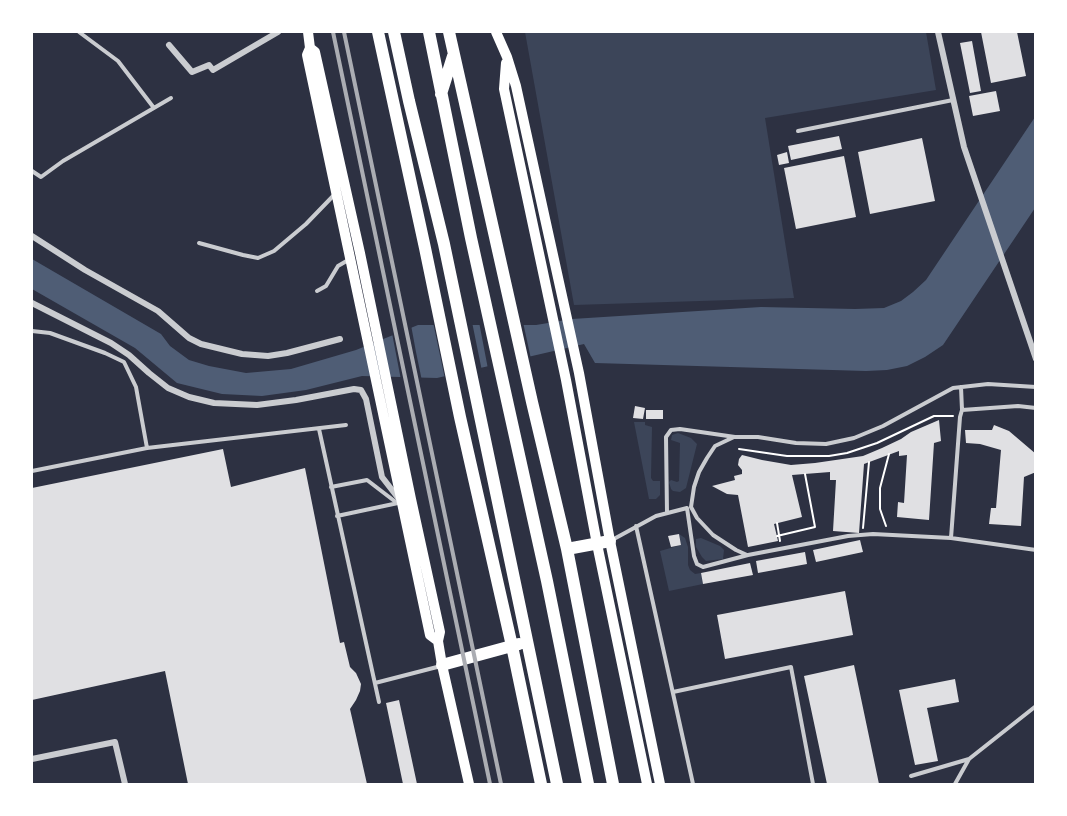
<!DOCTYPE html>
<html>
<head>
<meta charset="utf-8">
<style>
  body { margin:0 }
  #map { position:relative; width:1067px; height:816px; overflow:hidden; background:#2d3142; font-family:"Times New Roman",serif }
  canvas { display:block }
  .frame { position:absolute; inset:0; border:33px solid #fff; pointer-events:none }
</style>
</head>
<body>
<div id="map">
<canvas width="1067" height="816"></canvas>
<div class="frame"></div>
</div>
<script>
const g = document.querySelector('canvas').getContext('2d');
g.lineJoin = 'round';
function fill(path, color) { g.fillStyle = color; g.fill(path, 'evenodd'); }
const shape = rows => new Path2D(rows.map(r => 'M' + r).join(''));
function stroke(path, color, width, dash) { g.strokeStyle = color; g.lineWidth = width; g.lineCap = dash ? 'butt' : 'round'; g.setLineDash(dash || []); g.stroke(path); }
const green = shape([
  [525,32,926,32,936,90,765,118,794,298,574,305],
  [634,422,645,422,645,425,652,427,651,478,653,481,660,481,660,495,656,499,649,499],
  [678,433,691,438,697,444,686,488,680,492,673,491,671,489,669,482,671,480,677,482,679,481,680,443,671,440,672,435],
  [679,534,685,538,688,547,688,565,690,570,695,574,701,573,703,584,669,591,660,551,681,545],
  [701,538,720,546,724,550,723,559,706,561,702,557,696,547,696,539]
]);
const water = shape([
  [1035,117,1035,208,943,345,925,357,907,366,887,370,866,371,595,363,584,344,437,378,362,376,306,390,262,396,222,394,177,383,135,348,32,289,32,259,161,334,170,346,189,360,209,366,246,373,291,369,356,350,418,325,536,325,572,319,761,307,855,309,884,308,901,301,913,292,926,280]
]);
const pier = shape([
  [433,322,472,322,482,371,445,379],
  [479,322,523,322,531,359,488,369],
  [411,325,416,352,422,381,401,380,392,333]
]);
const building = shape([
  [981,32,1017,32,1026,76,991,83],
  [972,41,981,91,970,93,960,43],
  [996,91,1000,111,973,116,969,96],
  [839,136,842,149,791,160,788,146],
  [922,138,935,201,870,214,858,152],
  [787,152,789,163,779,165,777,155],
  [844,156,856,217,796,229,784,168],
  [635,406,645,408,643,419,633,418],
  [646,410,663,410,663,419,646,419],
  [939,420,941,441,934,443,929,520,897,517,898,502,904,503,907,455,899,456,899,451,864,464,859,533,833,531,836,480,830,480,830,472,792,475,802,517,774,524,778,541,748,547,738,495,727,494,712,486,735,480,734,476,742,474,742,470,738,465,739,459,742,455,762,460,791,465,815,463,863,456,882,448,901,439,911,432],
  [994,425,1009,431,1036,454,1036,472,1024,477,1021,526,989,524,991,508,996,508,1001,450,980,444,966,443,965,430,992,430],
  [223,449,231,487,305,468,340,643,344,642,350,667,356,673,361,684,360,691,356,700,350,709,367,784,188,784,165,671,32,700,32,488],
  [679,534,681,545,671,547,668,536],
  [860,540,863,552,816,562,813,550],
  [805,552,807,564,758,573,756,561],
  [750,563,753,575,703,584,701,573],
  [845,591,853,635,725,659,717,615],
  [854,665,879,784,827,784,804,676],
  [955,679,959,702,927,708,938,761,915,765,899,690],
  [399,700,417,784,403,784,386,703]
]);
const path = shape([
  [739,449,787,456,829,456,847,453,877,443,934,416,953,416],
  [777,523,780,541],
  [886,526,880,509,880,488,889,454],
  [863,528,869,462],
  [777,536,815,527,805,474]
]);
const service = shape([
  [79,32,118,61,154,108],
  [798,131,953,100],
  [32,171,41,177,63,161,171,98],
  [199,243,243,255,258,258,274,251,306,224,334,195],
  [317,291,326,286,338,266,350,259],
  [32,331,50,333,105,353,124,362,136,387,147,448],
  [962,410,1018,406,1036,408],
  [319,429,379,702],
  [734,437,715,446,707,458,699,472,694,487,691,507,697,518,713,535,736,550,747,555],
  [32,471,147,448,346,425],
  [331,487,367,480,397,503],
  [687,508,694,556,697,564,703,567,748,555,848,536,873,534,951,538,1036,550],
  [667,513,666,437,671,430,680,429,735,437,758,437,796,443,826,444,854,438,883,426,953,388,988,384,1036,387],
  [337,516,398,503],
  [636,526,693,784],
  [951,538,960,417,962,410,961,387],
  [612,540,656,516,687,508],
  [375,683,441,666],
  [673,692,791,667,813,784],
  [911,776,969,759,1036,706],
  [955,784,969,759]
]);
const minor = shape([
  [938,32,964,147,1036,359],
  [169,45,192,72,209,65,213,70,278,32],
  [32,236,85,270,158,311,189,338,201,344,242,354,268,356,287,353,340,339],
  [32,303,111,343,129,355,149,373,168,388,189,397,214,403,257,405,296,400,354,389,361,390,366,399,382,477,399,499],
  [32,759,115,742,125,784]
]);
const secondary = shape([
  [308,32,310,48,307,55,430,635,438,641],
  [496,32,507,57,516,86,544,214,579,373,610,541,660,784],
  [310,48,315,52,360,253,411,499,440,632,438,641,442,665,469,784],
  [506,63,504,89,566,380,597,544,647,784]
]);
const trunk = shape([
  [378,32,425,248,460,417,512,646,541,784],
  [394,32,409,101,444,244,557,784],
  [429,32,471,238,547,581,588,784],
  [449,32,532,402,567,549,613,784],
  [441,94,453,56],
  [567,549,610,541],
  [442,665,519,644]
]);
const rail = shape([
  [333,32,490,784],
  [344,32,501,784]
]);
fill(green, '#3c4559');
fill(water, '#4f5d75');
fill(pier, '#2d3142');
fill(building, '#e0e0e3');
stroke(path, '#fff', 2);
stroke(service, '#caccd0', 4);
stroke(minor, '#caccd0', 6);
stroke(secondary, '#fff', 10);
stroke(trunk, '#fff', 12);
stroke(rail, '#abadb3', 4);
</script>
</body>
</html>
